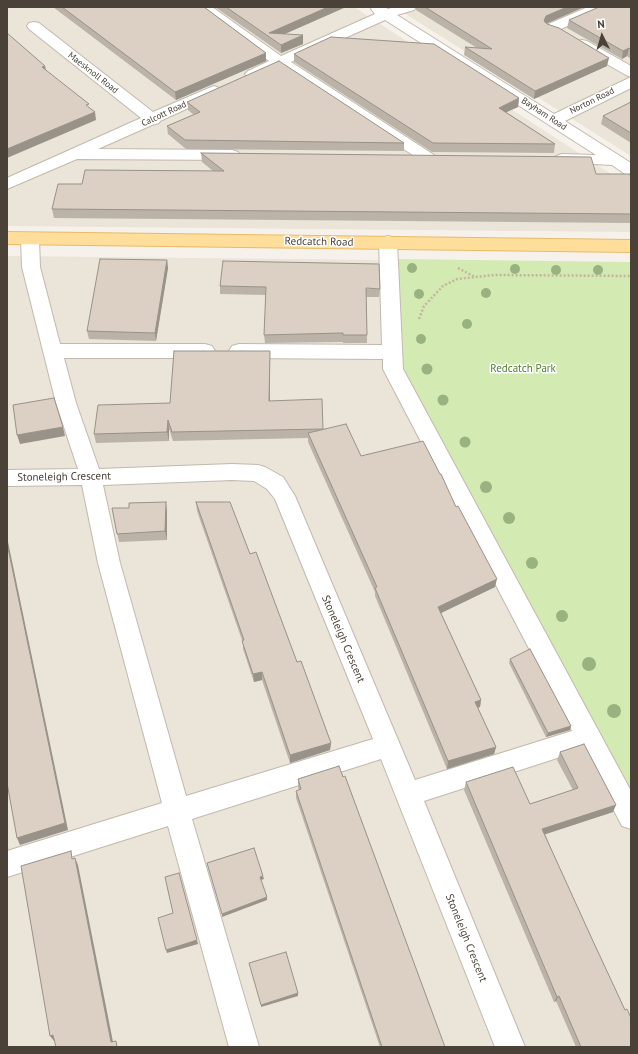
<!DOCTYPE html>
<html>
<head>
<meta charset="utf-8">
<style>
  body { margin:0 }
  #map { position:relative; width:638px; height:1054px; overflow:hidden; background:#f6f2eb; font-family:"PT Sans",sans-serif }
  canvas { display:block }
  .frame { position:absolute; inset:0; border:8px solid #4a4238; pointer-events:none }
  .north { position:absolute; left:582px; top:16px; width:40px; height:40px; -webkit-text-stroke:3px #fff; paint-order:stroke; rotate:355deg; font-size:11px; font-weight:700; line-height:16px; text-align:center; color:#4a4238 }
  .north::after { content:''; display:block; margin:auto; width:14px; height:18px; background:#4a4238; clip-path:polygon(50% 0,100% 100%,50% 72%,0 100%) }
</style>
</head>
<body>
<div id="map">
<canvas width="638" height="1054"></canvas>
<div class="frame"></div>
<div class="north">N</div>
</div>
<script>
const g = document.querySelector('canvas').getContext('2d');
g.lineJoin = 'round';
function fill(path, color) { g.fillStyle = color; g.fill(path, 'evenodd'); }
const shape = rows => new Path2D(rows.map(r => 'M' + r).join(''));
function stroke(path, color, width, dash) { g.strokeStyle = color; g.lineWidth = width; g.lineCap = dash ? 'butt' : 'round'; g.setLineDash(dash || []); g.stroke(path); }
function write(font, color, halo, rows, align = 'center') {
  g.font = font + ' "PT Sans",sans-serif'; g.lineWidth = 3; g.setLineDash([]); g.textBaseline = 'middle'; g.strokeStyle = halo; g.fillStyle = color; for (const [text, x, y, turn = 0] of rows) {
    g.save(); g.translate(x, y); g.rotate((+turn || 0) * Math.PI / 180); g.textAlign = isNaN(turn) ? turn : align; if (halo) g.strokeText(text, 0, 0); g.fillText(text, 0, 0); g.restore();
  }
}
const residential = shape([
  [7,7,354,7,631,187,631,232,7,226],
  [395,7,631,7,631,156,412,18],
  [7,256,382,260,631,809,631,1047,7,1047]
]);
const green = shape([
  [395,259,631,262,631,809,400,368]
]);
const path = shape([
  [458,268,475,277],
  [419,319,424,306,443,286,457,279,495,275,631,276]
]);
const minor = shape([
  [196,7,212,7,281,56,375,14,371,9,372,7,385,7,388,9,394,7,416,7,414,10,397,15,554,114,631,77,631,88,565,121,631,163,631,175,625,174,612,165,556,162,554,159,556,156,562,154,596,155,385,20,291,62,434,155,436,158,434,161,428,163,422,161,279,68,258,77,253,79,248,77,245,74,248,71,269,61,196,7],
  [588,7,607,7,605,10,556,31,551,32,546,31,544,28,546,25,588,7],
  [34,22,39,23,153,112,209,88,214,86,219,88,222,91,219,94,160,121,159,123,152,125,98,149,232,150,238,152,240,155,238,158,232,160,77,159,7,189,7,178,141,118,29,29,27,26,29,23,34,22],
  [582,40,587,41,631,66,631,77,626,75,577,47,575,44,577,41,582,40],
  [30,233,36,235,39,239,40,267,60,344,205,344,212,346,215,351,212,356,205,358,64,358,76,403,99,469,232,464,258,465,265,467,283,477,295,496,415,780,572,731,383,369,383,359,239,358,232,356,229,351,232,346,239,344,382,345,379,242,382,238,388,236,394,238,397,242,403,369,631,791,631,829,622,826,582,750,424,801,525,1047,495,1047,381,759,192,819,259,1047,229,1047,168,826,7,877,7,851,162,803,98,563,82,485,7,486,7,470,78,469,56,403,22,267,21,239,24,235,30,233],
  [232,480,254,481,267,489,275,499,373,739,186,796,120,563,103,485,232,480]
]);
const major = shape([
  [7,232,631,240,631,252,7,244,7,232]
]);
const trees = [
  [412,268,5],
  [515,269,5],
  [556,270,5],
  [598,270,5],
  [486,293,5],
  [419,294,5],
  [467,324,5],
  [421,339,5],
  [427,369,5.5],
  [443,400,5.5],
  [465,442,5.5],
  [486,487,6],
  [509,518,6],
  [532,563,6],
  [562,616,6],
  [589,664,7],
  [614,711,7]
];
const wall = shape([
  [53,7,204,7,266,53,266,61,176,100],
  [215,7,346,7,285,34,303,44,281,53],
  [416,7,584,7,546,24,607,66,534,99,464,55,465,47,477,48,416,10],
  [631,7,631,59,627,56,622,59,567,28,569,20],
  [294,54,519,98,518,107,506,112,555,144,554,153,432,152,294,62],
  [187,102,404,143,404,151,186,149,168,134,167,126,194,115,188,110],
  [631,102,631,143,601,124,603,116],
  [201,153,596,174,631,180,631,223,54,218,52,209,82,184,213,171,202,162],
  [167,260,168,268,156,341,89,339,87,331],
  [220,286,380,289,379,297,366,297,367,335,367,343,343,343,343,342,265,343,264,335,266,295,220,294],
  [270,360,270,401,323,429,361,456,495,587,441,613,481,700,480,707,478,708,496,747,494,754,447,769,375,596,375,592,308,442,308,438,173,441,169,429,169,441,96,443,94,434,170,403],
  [196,502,250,554,297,662,331,743,330,750,290,763,262,680,254,682,243,649,243,643,197,511],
  [112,508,129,508,167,511,167,540,119,542],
  [510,659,571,726,570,730,546,737,509,663],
  [560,752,613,812,545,834,631,1047,576,1047,556,1001,554,1002,464,790,466,782,530,804,573,790,557,760],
  [298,779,445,1047,380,1047,296,798,296,791,299,790,298,787]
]);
const shadedWall = shape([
  [328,7,346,7,273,39,269,33],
  [567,7,584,7,545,24,544,21,546,16],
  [303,35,303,44,281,53,281,45],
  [629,48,627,56,622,59,623,51],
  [266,53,266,61,176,100,175,92],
  [609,58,607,66,534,99,535,91],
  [45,66,47,74,42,67],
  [519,98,518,107,498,116,499,108],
  [95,112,96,120,7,158,7,149],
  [167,260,168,268,156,341,155,333],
  [270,351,270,409,269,401],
  [168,420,169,429,169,441,167,432],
  [63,427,65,436,20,444,17,435],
  [166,502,167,511,167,540,165,531],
  [7,537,68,830,20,845,17,838],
  [497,579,495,587,437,615,438,607],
  [262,672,262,680,254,682,253,674],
  [481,700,480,707,473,709,475,702],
  [571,726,570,730,546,737,548,733],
  [331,743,330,750,290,763,290,755],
  [496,747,494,754,447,769,448,761],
  [616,805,613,812,540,836,542,829],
  [75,858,78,865,114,1047,111,1042],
  [263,876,264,879,261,880,260,877],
  [267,897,267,900,222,917,222,914],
  [197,940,198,944,167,953,166,950],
  [298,993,298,996,261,1007,261,1005],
  [559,996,556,1001,554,1002,557,997],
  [53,1035,57,1040,54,1041,50,1036]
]);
const building = shape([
  [62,7,204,7,266,53,175,92,62,7],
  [226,7,328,7,269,33,303,35,281,45,226,7],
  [425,7,567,7,546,16,544,21,547,24,559,28,609,58,535,91,465,47,492,49,425,7],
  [599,7,631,7,631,50,629,48,623,51,569,20,599,7],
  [7,33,45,66,42,67,89,104,86,105,95,112,7,149,7,33],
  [331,37,434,44,519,98,499,108,555,144,433,143,294,54,331,37],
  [279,61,404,143,185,140,167,126,200,112,187,102,279,61],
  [631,102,631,133,603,116,631,102],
  [201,153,591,157,596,174,630,174,631,180,631,214,52,209,58,184,82,184,85,170,224,171,201,153],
  [100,259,167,260,155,333,87,331,100,259],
  [223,261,379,264,380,289,366,288,367,335,343,335,343,333,264,335,266,287,220,286,223,261],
  [174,351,270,351,269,401,322,399,323,429,172,432,168,420,167,432,94,434,98,405,170,403,174,351],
  [54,398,63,427,17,435,13,405,54,398],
  [346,424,361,456,423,441,440,474,441,474,456,507,458,506,497,579,438,607,481,700,475,702,496,747,448,761,375,588,377,587,308,433,346,424],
  [166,502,165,531,117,534,112,508,129,508,129,503,166,502],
  [196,502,230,502,250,554,256,552,297,662,301,661,331,743,290,755,262,672,253,674,242,641,244,640,196,502],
  [7,543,65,823,17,838,7,783,7,543],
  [530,649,571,726,548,733,510,659,530,649],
  [584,744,616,805,542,829,592,939,625,1010,627,1009,631,1018,631,1047,581,1047,559,996,557,997,466,782,513,767,530,804,578,788,560,752,584,744],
  [339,766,343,777,345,776,445,1047,382,1047,296,791,301,789,298,779,339,766],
  [254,848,263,876,260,877,267,897,222,914,207,863,254,848],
  [71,851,72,859,75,858,111,1042,116,1041,117,1047,56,1047,53,1035,50,1036,21,866,71,851],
  [179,873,197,940,166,950,158,918,173,913,165,877,179,873],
  [286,952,298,993,261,1005,249,963,286,952]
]);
const farStreetnames = [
  ["Maesknoll Road",93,73,38],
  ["Norton Road",592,101,-26],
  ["Calcott Road",164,114,-25],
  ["Bayham Road",544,114,33]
];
const streetNames = [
  ["Redcatch Road",319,242,1],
  ["Stoneleigh Crescent",64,477,-1],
  ["Stoneleigh Crescent",343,639,67],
  ["Stoneleigh Crescent",466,938,68]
];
const parkNames = [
  ["Redcatch Park",523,369]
];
fill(residential, '#eae4d9');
fill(green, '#d4eab3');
stroke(minor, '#c2b9ad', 2);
stroke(major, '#e7bb68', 2);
stroke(path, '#c4b59e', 2.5, [2, 2]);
fill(minor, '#fff');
fill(major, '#ffde9b');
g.fillStyle = '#99b380';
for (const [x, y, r] of trees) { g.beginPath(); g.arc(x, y, r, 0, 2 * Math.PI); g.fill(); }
fill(wall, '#bcb3a8');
fill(shadedWall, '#999288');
fill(building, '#dbd0c3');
stroke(building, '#999288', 1);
write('9px', '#4a4238', '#fff', farStreetnames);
write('11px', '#4a4238', '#fff', streetNames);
write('11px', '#4d7f29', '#fff', parkNames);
</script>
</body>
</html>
